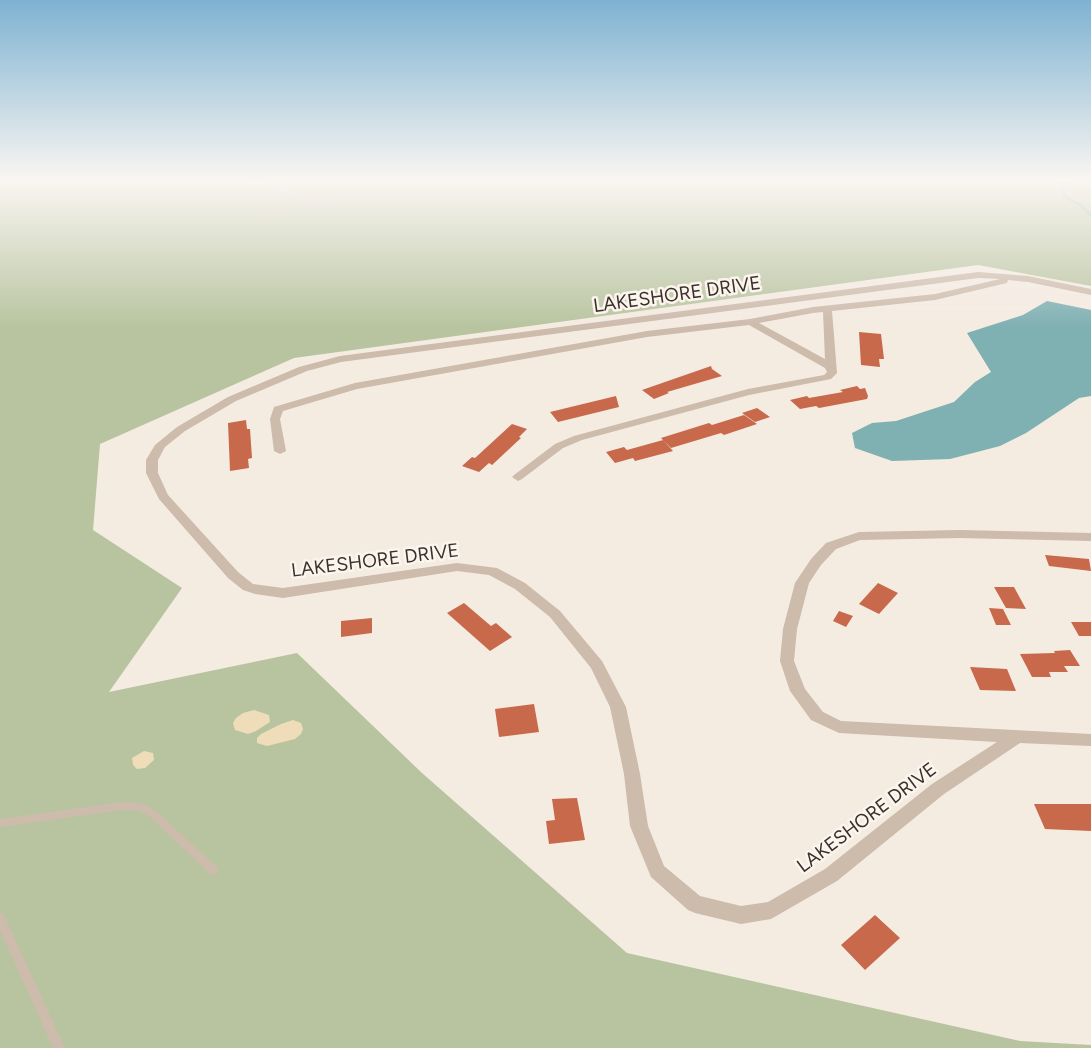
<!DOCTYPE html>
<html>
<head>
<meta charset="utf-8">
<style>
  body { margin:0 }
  canvas { display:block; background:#f4ebe1 }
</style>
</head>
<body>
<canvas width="1091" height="1048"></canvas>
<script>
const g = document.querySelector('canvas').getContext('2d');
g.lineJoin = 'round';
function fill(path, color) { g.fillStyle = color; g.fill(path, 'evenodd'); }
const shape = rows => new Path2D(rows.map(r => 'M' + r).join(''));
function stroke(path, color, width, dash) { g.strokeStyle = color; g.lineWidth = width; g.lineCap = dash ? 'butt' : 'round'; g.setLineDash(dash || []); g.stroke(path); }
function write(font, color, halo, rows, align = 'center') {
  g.font = font + ' Figtree,sans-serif'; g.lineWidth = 5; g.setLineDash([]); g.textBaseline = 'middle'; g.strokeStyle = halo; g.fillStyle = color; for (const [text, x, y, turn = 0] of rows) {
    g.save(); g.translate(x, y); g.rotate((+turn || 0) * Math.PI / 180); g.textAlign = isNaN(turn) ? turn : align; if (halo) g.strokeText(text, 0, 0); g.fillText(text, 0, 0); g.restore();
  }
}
const green = shape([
  [0,181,1091,181,1091,286,978,265,294,358,100,444,93,530,182,588,109,692,297,653,422,773,627,953,1020,1041,1091,1045,1091,1048,0,1048]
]);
const sand = shape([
  [254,710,269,715,270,722,256,731,248,734,235,730,233,723,236,718,243,713],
  [293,720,301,723,303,729,301,734,295,739,267,746,257,743,257,738,261,734,281,724],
  [144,751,153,753,154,760,145,768,137,769,133,765,132,758]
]);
const water = shape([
  [1047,301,1091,310,1091,396,1079,398,1026,433,1000,446,950,459,892,461,855,448,852,433,872,423,896,421,954,402,975,382,991,372,967,333,1023,315]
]);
const stream = shape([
  [1065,181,1061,187,1064,196,1080,205,1091,215]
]);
const building = shape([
  [859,332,881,334,884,359,879,359,880,367,861,365],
  [711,366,712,369,722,376,667,392,669,393,654,399,642,390],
  [857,386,860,389,865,388,868,396,867,399,819,408,816,406,800,409,790,400,807,396,809,398,843,392,840,390],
  [616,396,619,407,558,422,550,412],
  [757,408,770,417,755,422,742,413],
  [744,415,757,424,724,435,721,433,671,448,661,438,709,423,712,425],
  [246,420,247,429,250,429,252,458,248,459,249,468,230,471,228,423],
  [512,424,527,429,519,437,521,438,492,465,489,463,479,472,462,466,472,457,475,458],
  [663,440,673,451,635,461,633,458,615,463,606,452,624,447,627,450],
  [1045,555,1089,559,1091,571,1049,566],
  [878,583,898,593,879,614,859,604],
  [994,587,1014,587,1026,609,1006,608],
  [464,603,491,626,496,623,512,637,490,651,447,613],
  [989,608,1003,609,1011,625,996,625],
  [839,611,853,616,846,627,833,621],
  [372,618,372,633,341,637,341,621],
  [1071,622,1091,622,1091,636,1079,636],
  [1070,650,1080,666,1064,666,1068,672,1049,672,1051,677,1032,677,1020,654,1055,653,1054,651],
  [970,667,1007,669,1016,691,980,690],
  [534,704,539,732,499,737,495,709],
  [577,798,585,840,549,844,546,821,555,820,552,799],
  [1034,804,1091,804,1091,831,1045,829],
  [875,915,900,938,865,970,841,945]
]);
const service = shape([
  [247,181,255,181,291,191,326,204,274,213,250,213,249,212,251,211,274,211,319,204,289,193,247,181],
  [122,802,141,803,155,810,217,867,218,870,217,873,213,875,209,873,149,816,140,811,122,810,0,827,0,819,122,802],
  [0,913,4,915,65,1048,53,1048,0,930,0,913]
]);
const minor = shape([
  [978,272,1028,276,1091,289,1091,295,1028,282,1008,280,1007,283,935,300,832,311,837,373,831,379,749,395,582,440,563,448,522,479,518,481,512,477,514,475,555,444,574,436,748,389,824,375,827,372,825,368,749,325,647,337,357,389,283,411,280,419,286,451,280,454,274,451,270,419,274,407,355,383,647,331,750,319,813,307,935,294,1000,279,978,278,341,362,307,371,236,401,185,431,165,447,158,460,158,473,168,495,238,572,253,584,283,588,457,563,497,568,525,583,560,611,602,661,626,707,640,774,648,826,664,866,700,896,741,906,768,902,825,869,932,784,997,742,839,733,811,720,790,691,780,661,783,629,795,583,811,559,826,543,859,532,960,530,1091,533,1091,541,960,538,860,540,836,549,821,565,809,583,797,629,794,661,805,689,823,712,841,721,1091,734,1091,746,1020,743,944,794,837,881,771,919,741,924,695,913,688,910,651,877,630,826,624,774,610,707,591,668,550,617,515,589,489,575,457,571,283,598,255,594,243,590,228,578,159,499,146,473,146,460,155,445,177,427,228,397,299,367,340,356,978,272],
  [823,312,825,359,759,323,813,313,823,312]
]);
const streetNames = [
  ["LAKESHORE DRIVE",677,295,-8],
  ["LAKESHORE DRIVE",375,561,-7],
  ["LAKESHORE DRIVE",867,818,-37]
];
fill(green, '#b8c4a0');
fill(sand, '#efdcb8');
fill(water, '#7fb0b2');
stroke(stream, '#7fb0b2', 2.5);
fill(building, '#c8694b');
fill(service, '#cdbbac');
fill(minor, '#cdbbac');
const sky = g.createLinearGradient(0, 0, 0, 328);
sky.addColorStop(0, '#7eb2d2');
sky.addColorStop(0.55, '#faf6f2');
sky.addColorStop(1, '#faf6f200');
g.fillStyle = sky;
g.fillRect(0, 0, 1091, 328);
write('19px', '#3b302b', '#fbf5ee', streetNames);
</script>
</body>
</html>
